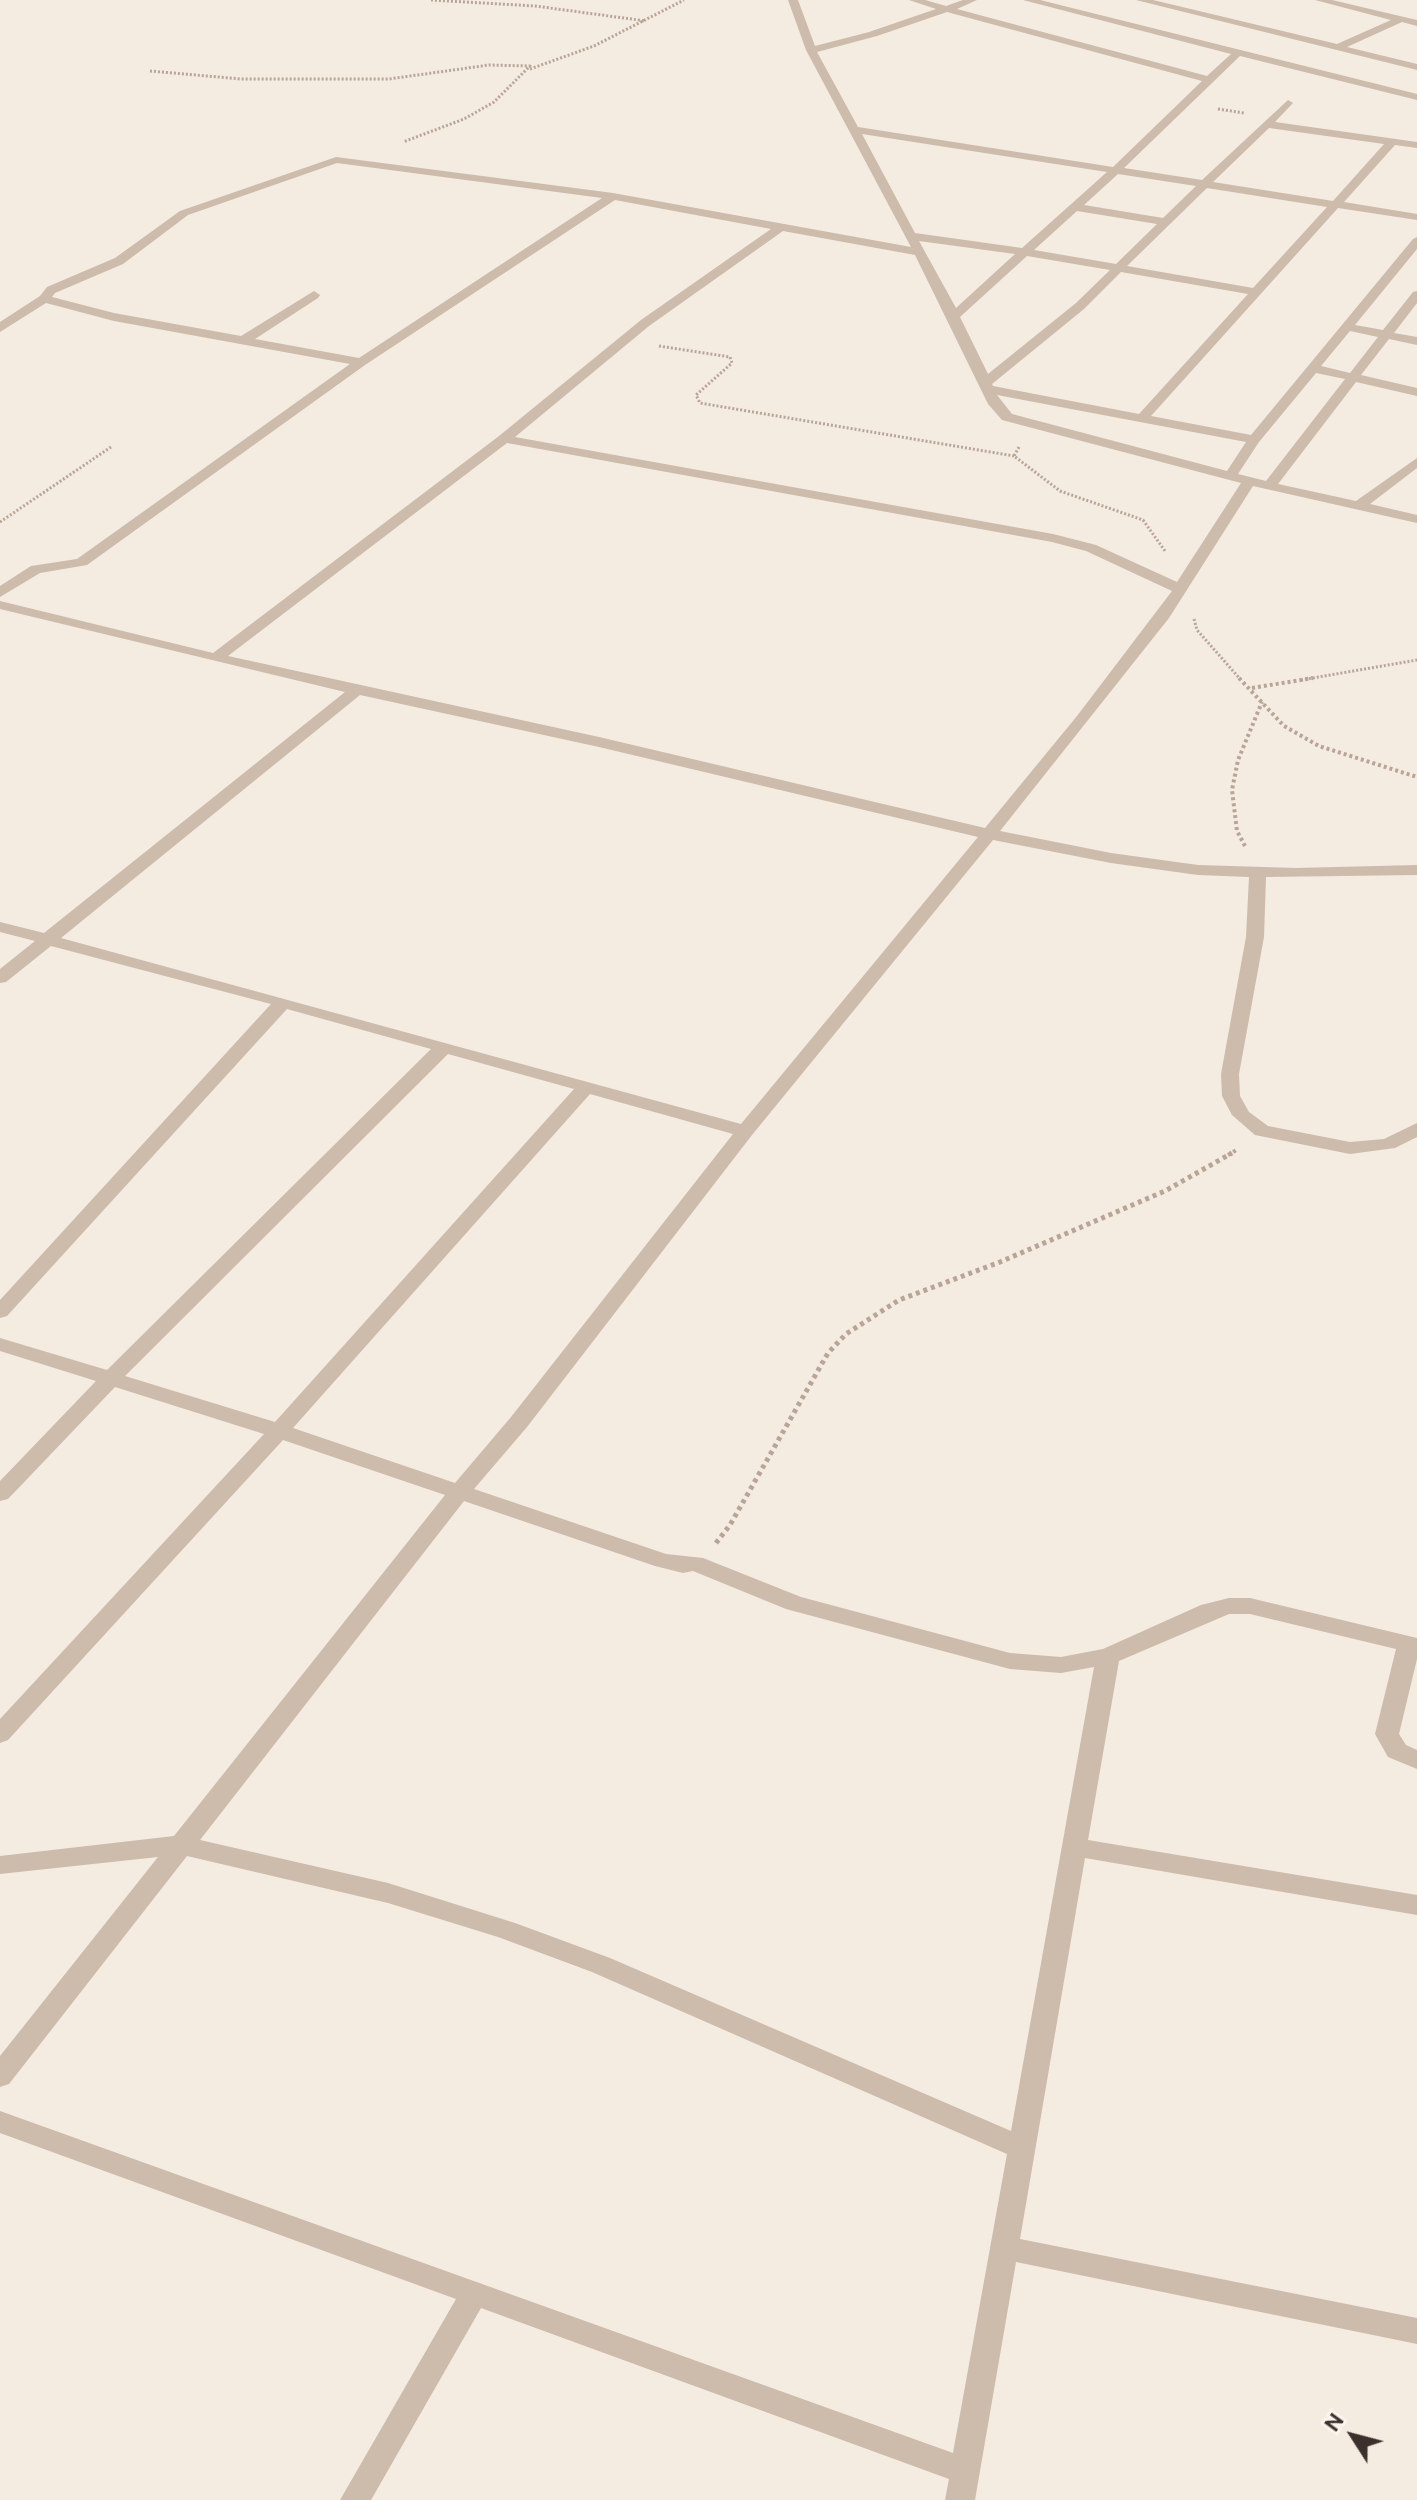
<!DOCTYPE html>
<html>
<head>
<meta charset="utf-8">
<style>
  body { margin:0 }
  #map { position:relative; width:1417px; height:2500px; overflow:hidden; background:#f4ebe1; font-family:Ubuntu,sans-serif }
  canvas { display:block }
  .north { position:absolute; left:1313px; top:2396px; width:80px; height:80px; -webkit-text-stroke:6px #fbf5ee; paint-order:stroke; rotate:306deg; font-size:22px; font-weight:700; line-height:32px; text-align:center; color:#3b302b }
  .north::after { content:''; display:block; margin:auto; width:28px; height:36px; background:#3b302b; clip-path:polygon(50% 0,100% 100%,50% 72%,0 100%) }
</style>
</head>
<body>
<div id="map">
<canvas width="1417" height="2500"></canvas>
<div class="north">N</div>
</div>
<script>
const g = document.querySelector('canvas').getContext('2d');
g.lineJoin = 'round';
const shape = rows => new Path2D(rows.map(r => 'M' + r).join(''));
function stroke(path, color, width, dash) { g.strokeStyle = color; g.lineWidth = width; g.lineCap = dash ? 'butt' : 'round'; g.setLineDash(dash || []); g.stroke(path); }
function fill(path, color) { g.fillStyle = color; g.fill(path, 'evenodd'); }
const pathFar2 = shape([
  [431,0,535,6,646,21],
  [530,69,594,46,684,0],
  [150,71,241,79,389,79,489,65,530,66,494,102,464,119,403,142],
  [1218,109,1244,113],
  [659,346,730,357,732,363,696,395,700,403,1014,456],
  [1019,447,1014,456,1060,491,1143,520,1165,551],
  [0,522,111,447],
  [1194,619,1197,630,1241,680],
  [1301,680,1417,660]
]);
const pathFar1 = shape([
  [1239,678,1284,726,1319,746,1417,777],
  [1252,688,1313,678],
  [1245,846,1237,831,1232,790,1238,760,1262,702],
  [1228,1155,1238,1149]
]);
const path = shape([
  [716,1543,730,1525,828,1353,846,1334,899,1300,1000,1262,1165,1191,1232,1153]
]);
const minor = shape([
  [788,0,798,0,815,46,869,32,936,9,909,0,925,0,946,6,963,0,977,0,957,9,1207,76,1231,54,1023,0,1040,0,1417,94,1417,100,1240,56,1124,168,1202,180,1288,100,1293,103,1275,122,1417,142,1417,148,1395,145,1344,202,1417,214,1417,220,1338,208,1151,416,1251,435,1413,239,1417,237,1417,249,1355,325,1383,330,1413,292,1417,291,1417,303,1394,333,1417,337,1417,345,1389,339,1361,375,1417,388,1417,396,1356,382,1278,484,1356,501,1417,458,1417,468,1370,504,1417,515,1417,523,1253,486,1169,618,1000,831,1111,853,1198,865,1296,868,1417,865,1417,875,1266,877,1264,937,1239,1074,1240,1096,1249,1112,1268,1126,1350,1142,1384,1139,1417,1123,1417,1137,1395,1148,1350,1154,1255,1135,1232,1115,1222,1096,1221,1074,1246,937,1249,877,1198,875,1111,863,993,840,752,1135,527,1427,474,1489,666,1554,703,1558,801,1597,1010,1653,1061,1657,1103,1649,1201,1605,1229,1598,1250,1598,1417,1638,1417,1659,1399,1734,1406,1745,1417,1750,1417,1769,1388,1757,1375,1734,1396,1649,1250,1614,1229,1614,1119,1661,1088,1840,1417,1895,1417,1915,1085,1858,1020,2239,1417,2318,1417,2344,1016,2262,975,2500,945,2500,949,2479,481,2308,371,2500,340,2500,456,2299,0,2133,0,2111,953,2453,1007,2154,592,1972,498,1937,388,1903,187,1856,9,2084,0,2087,0,2056,158,1857,0,1874,0,1856,174,1836,445,1495,283,1440,8,1740,0,1743,0,1719,264,1434,115,1387,8,1499,0,1501,0,1481,96,1381,0,1351,0,1338,107,1370,431,1049,287,1009,7,1316,0,1318,0,1300,271,1004,51,946,6,982,0,983,0,969,35,941,0,932,0,922,44,933,345,692,0,609,0,601,213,653,499,436,641,320,771,229,615,200,365,365,87,565,40,573,0,597,0,586,31,566,77,559,350,364,114,321,46,303,0,332,0,322,40,296,47,287,115,258,180,211,336,157,613,193,911,247,806,50,788,0],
  [947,12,1202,81,1113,167,858,127,817,52,877,36,947,12],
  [1269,128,1384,144,1333,201,1213,182,1269,128],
  [862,134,1107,172,1022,248,915,233,862,134],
  [337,163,602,198,359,358,255,339,318,298,320,295,314,291,241,336,114,313,52,297,55,293,123,264,188,215,337,163],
  [1118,174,1196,186,1163,218,1084,205,1118,174],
  [1207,188,1327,207,1253,288,1127,266,1207,188],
  [1077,211,1157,224,1116,264,1034,250,1077,211],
  [783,231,915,255,988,404,1002,420,1241,483,1177,582,1096,545,1053,534,515,437,649,326,783,231],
  [919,241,1015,254,956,308,919,241],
  [1027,256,1110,270,1076,303,988,374,960,317,1027,256],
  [1121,272,1248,294,1139,414,993,386,992,384,1084,309,1121,272],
  [1350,331,1378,337,1350,373,1321,366,1350,331],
  [1316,373,1345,379,1266,481,1238,474,1259,442,1316,373],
  [997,395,1246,442,1227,471,1012,414,997,395],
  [507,443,1052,542,1086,551,1172,591,1077,716,985,828,599,737,228,656,507,443],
  [360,695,599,747,978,837,741,1124,61,938,360,695],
  [448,1054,574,1089,275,1422,125,1376,448,1054],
  [590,1094,733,1134,511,1417,455,1483,293,1428,590,1094],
  [464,1501,655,1566,683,1573,693,1571,786,1609,1010,1669,1061,1673,1094,1667,1011,2131,610,1958,515,1923,388,1883,200,1840,464,1501],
  [1136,0,1153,0,1337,44,1391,20,1315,0,1332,0,1404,17,1417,20,1417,26,1402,22,1347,47,1417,64,1417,70,1136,0]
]);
stroke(pathFar2, '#b9a596', 3, [2, 2]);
stroke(pathFar1, '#b9a596', 4, [3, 3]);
stroke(path, '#b9a596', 5, [4, 4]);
fill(minor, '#cdbbac');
</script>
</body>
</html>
